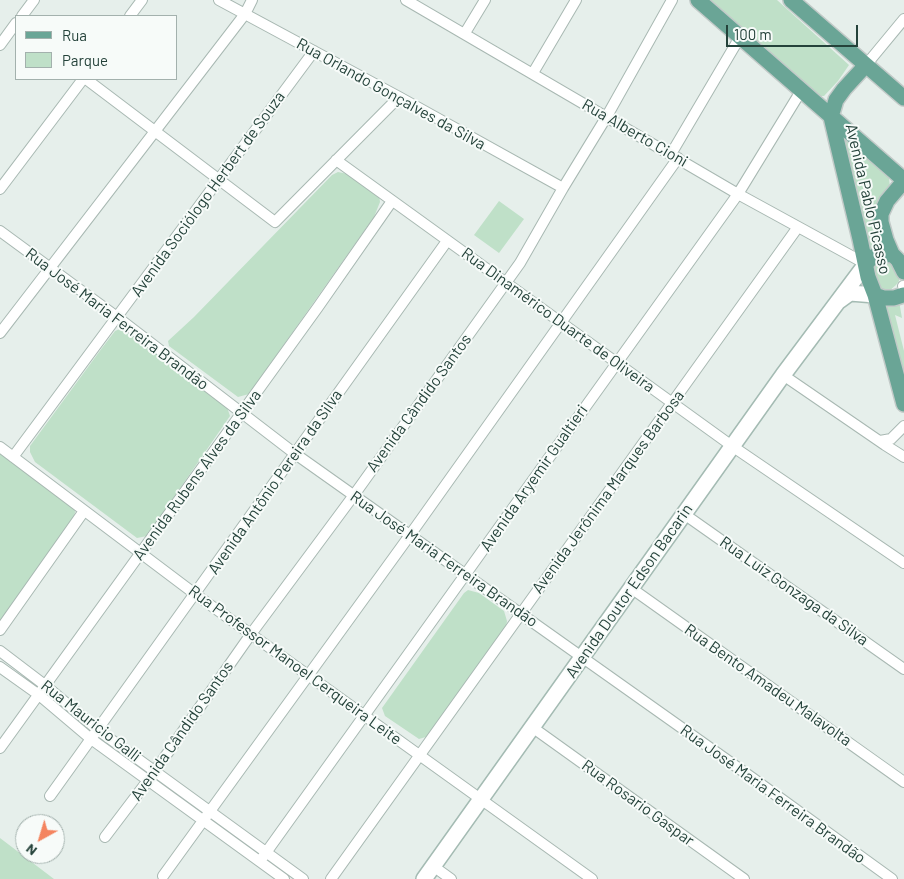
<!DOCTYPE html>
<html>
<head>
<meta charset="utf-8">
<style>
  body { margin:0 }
  #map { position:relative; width:904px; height:879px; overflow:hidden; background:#e6efeb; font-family:Barlow,sans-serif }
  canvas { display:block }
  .legend { position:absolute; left:15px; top:15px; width:162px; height:65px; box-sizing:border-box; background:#f7fbf9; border:1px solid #a3b1ad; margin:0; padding:6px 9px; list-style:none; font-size:15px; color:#24423a }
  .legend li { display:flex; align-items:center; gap:10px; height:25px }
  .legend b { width:25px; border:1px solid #a3b1ad }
  .north { position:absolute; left:15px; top:814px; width:50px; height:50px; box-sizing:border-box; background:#f7fbf9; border:1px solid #a3b1ad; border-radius:50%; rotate:219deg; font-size:14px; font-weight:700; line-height:20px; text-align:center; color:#24423a }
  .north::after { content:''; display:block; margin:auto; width:18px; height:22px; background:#f4845f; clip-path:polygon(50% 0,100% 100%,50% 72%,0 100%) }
  .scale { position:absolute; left:726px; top:25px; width:132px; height:22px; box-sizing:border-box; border:2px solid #24423a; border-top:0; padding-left:6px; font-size:15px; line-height:18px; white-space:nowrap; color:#24423a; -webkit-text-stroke:4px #f7fbf9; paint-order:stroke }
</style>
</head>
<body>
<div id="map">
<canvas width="904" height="879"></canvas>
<ul class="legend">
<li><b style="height:6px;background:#6aa596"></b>Rua</li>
<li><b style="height:14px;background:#bfe0c8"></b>Parque</li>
</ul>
<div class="north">N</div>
<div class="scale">100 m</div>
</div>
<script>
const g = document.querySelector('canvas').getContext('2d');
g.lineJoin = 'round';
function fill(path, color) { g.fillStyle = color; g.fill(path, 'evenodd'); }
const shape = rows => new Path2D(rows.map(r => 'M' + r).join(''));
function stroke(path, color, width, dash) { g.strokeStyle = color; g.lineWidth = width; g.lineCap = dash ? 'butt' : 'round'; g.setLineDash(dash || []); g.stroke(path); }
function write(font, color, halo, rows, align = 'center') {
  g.font = font + ' Barlow,sans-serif'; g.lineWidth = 4; g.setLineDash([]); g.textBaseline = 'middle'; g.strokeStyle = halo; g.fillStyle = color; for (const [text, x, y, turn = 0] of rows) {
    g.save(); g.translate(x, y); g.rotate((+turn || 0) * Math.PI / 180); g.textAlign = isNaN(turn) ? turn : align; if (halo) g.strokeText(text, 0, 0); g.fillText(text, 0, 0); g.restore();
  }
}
const green = shape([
  [710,0,777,0,849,65,838,81,824,96,818,96],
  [842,135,887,173,889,178,890,187,875,207,873,215,881,245,879,248,873,250,870,247,859,197],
  [338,172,348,174,379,195,380,202,374,217,249,394,238,397,169,346,168,341,194,317,332,175],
  [499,201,524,219,499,253,474,235],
  [886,257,900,272,899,281,896,285,888,292,882,291,871,272,874,264],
  [899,301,902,318,895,315,904,351,904,378,884,304],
  [122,328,127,330,227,407,230,416,147,536,137,538,35,462,30,452,30,446,102,348,115,331],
  [0,450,74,507,75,512,74,518,0,625],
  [468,590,479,593,504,611,507,621,506,627,429,736,419,739,385,716,382,708,464,593],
  [0,838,54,879,0,879]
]);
const street = shape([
  [219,0,399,97,563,188],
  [406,0,738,194,866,264],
  [22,16,34,0],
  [130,16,142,0],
  [465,33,485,0],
  [0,45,16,23],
  [866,65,904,19],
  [533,73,576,0],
  [86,79,275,222,399,97],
  [671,154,740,37],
  [336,160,732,446,904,563],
  [0,189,83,79],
  [0,231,117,317,294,453,751,777,892,879],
  [903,286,904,287],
  [0,333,245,14,252,0],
  [783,375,885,445,904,457],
  [880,441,891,439,904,426],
  [0,447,195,594,592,879],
  [13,457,314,51],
  [684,514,904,669],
  [631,588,904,782],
  [0,630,84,511],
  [0,651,46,686,98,730,303,879],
  [0,667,39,695,91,739,284,879],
  [532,727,744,879],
  [0,748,318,307,392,201],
  [50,796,447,241],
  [105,837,155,771,251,634,354,495,520,263,563,188,607,116,672,0],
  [260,861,738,194,801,91],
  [433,866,451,879],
  [163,876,410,535,678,158],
  [331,879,798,227]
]);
const secondary = shape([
  [839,301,850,293,875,295],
  [424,879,783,375,866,264]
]);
const primary = shape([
  [698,0,904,180],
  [791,0,904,98],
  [866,65,844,89,836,100,831,117,860,239,868,277,875,295,904,404],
  [904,181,887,201,881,214,881,222,886,240,892,254,898,260,904,272],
  [866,264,872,257,892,254],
  [875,295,884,298,894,298,903,295]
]);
const streetNames = [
  ["Rua Orlando Gonçalves da Silva",391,94,29],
  ["Rua Alberto Cioni",635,133,30],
  ["Avenida Sociólogo Herbert de Souza",208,194,-54],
  ["Avenida Pablo Picasso",868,199,77],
  ["Rua José Maria Ferreira Brandão",117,319,37],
  ["Rua Dinamérico Duarte de Oliveira",558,320,36],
  ["Avenida Cândido Santos",419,403,-54],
  ["Avenida Rubens Alves da Silva",197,475,-54],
  ["Avenida Aryemir Gualtieri",534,478,-55],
  ["Avenida Antônio Pereira da Silva",275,482,-55],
  ["Avenida Jerônima Marques Barbosa",608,492,-54],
  ["Rua José Maria Ferreira Brandão",444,559,35],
  ["Avenida Doutor Edson Bacarin",629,591,-55],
  ["Rua Luiz Gonzaga da Silva",794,591,35],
  ["Rua Professor Manoel Cerqueira Leite",295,665,36],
  ["Rua Bento Amadeu Malavolta",768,685,35],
  ["Rua Mauricio Galli",91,721,38],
  ["Avenida Cândido Santos",182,731,-55],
  ["Rua José Maria Ferreira Brandão",773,794,36],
  ["Rua Rosario Gaspar",638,803,36]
];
fill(green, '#bfe0c8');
stroke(street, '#a8b8b2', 12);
stroke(secondary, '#a4bbb3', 18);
stroke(primary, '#c2cac8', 18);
stroke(street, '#fff', 10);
stroke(secondary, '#fff', 15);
stroke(primary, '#6aa596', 15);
write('16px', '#24423a', '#f7fbf9', streetNames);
</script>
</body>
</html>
